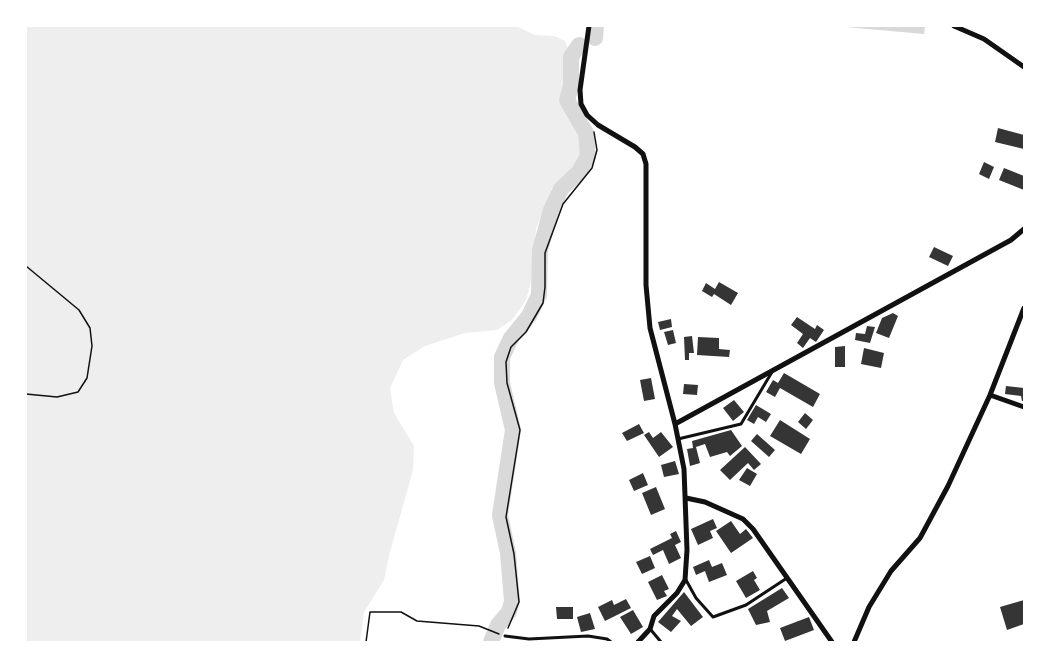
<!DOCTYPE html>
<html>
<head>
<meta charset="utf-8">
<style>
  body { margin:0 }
  #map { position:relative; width:1050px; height:668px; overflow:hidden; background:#fff; font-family:Karla,sans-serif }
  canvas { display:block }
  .frame { position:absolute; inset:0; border:27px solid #fff; pointer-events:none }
</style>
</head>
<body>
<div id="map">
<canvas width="1050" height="668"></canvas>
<div class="frame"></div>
</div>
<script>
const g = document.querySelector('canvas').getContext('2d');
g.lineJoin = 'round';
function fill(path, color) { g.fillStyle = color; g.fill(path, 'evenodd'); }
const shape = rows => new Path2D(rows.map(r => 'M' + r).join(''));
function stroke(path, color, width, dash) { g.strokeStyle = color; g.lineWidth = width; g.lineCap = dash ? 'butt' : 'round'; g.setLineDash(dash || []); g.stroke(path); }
const green = shape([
  [26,26,516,26,535,35,554,36,565,41,569,52,561,99,579,136,583,153,574,168,552,188,536,229,531,282,526,300,512,320,497,330,465,333,425,346,403,360,390,388,394,413,414,446,413,470,390,552,384,580,364,612,360,642,26,642]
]);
const water = shape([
  [834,26,925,26,924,34]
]);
const river = shape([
  [595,38,596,26],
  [491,642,498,625,509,612,512,601,508,553,500,515,513,430,502,383,502,357,511,338,529,316,539,295,540,250,551,210,561,189,579,172,588,156,586,133,567,100,571,86,571,57,579,45]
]);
const building = shape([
  [998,128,1024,135,1024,149,995,142],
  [984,162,994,167,989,179,979,174],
  [1004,168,1024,176,1024,190,999,180],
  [934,247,953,256,948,266,929,257],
  [719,282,738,293,731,305,714,294,712,297,702,291,706,283,715,289],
  [893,313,898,316,889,338,876,333,882,318],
  [797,317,815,329,817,325,824,330,816,342,810,338,803,348,797,343,803,334,791,325],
  [671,319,672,327,660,330,658,322],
  [867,326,875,327,870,343,855,340,856,333,865,334],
  [673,330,676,343,668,345,664,332],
  [692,336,694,353,689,353,689,360,685,360,684,337],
  [698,337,719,338,719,349,730,350,729,357,697,355],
  [845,346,845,367,835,367,835,347],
  [864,348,884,353,881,368,861,364],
  [784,373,820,394,813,407,780,388,775,397,766,392,773,380,778,383],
  [651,378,655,399,644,401,640,380],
  [684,384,698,385,697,395,683,394],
  [1006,386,1024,388,1024,401,1022,401,1021,396,1005,394],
  [734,400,744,412,733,421,723,408],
  [756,405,771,414,766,422,758,417,754,424,747,420],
  [805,413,813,420,806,429,798,422],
  [780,420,810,439,801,454,770,436],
  [639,424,644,433,627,441,622,433],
  [731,430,742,446,730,456,727,452,710,457,705,444,696,447,700,463,690,466,687,449,693,448,692,441],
  [649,432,653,438,661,432,673,447,659,457,644,435],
  [757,434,775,450,769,457,751,441],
  [745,447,761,464,754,470,748,463,730,480,720,470],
  [675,461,679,474,664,477,661,465],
  [747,468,757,474,750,486,739,480],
  [643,473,648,485,634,491,629,480],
  [656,487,665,509,651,515,642,493],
  [713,519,717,528,710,531,713,538,698,545,691,529],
  [731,521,740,534,746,529,753,538,731,553,716,531],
  [676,531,681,542,675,545,681,558,669,564,663,550,653,555,650,549,672,538,670,534],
  [650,556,655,568,642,574,636,562],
  [709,560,712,567,722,563,727,575,709,582,705,571,696,575,693,567],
  [753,571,757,578,754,580,760,590,746,598,736,581],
  [662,575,669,589,664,591,667,596,657,600,648,582],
  [782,588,789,598,767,611,770,622,756,625,748,609],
  [684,592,703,617,691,626,677,609,672,616,681,621,671,632,658,622],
  [626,599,631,608,605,621,598,607,612,600,614,605],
  [1024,600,1024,624,1007,630,1000,607],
  [556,607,573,607,573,619,557,619],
  [633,610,643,627,631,634,620,617],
  [590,613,595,629,581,632,577,617],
  [809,617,814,630,785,641,780,628]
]);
const path = shape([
  [26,266,79,310,90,328,92,346,87,378,78,392,57,397,26,394],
  [508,628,519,602,514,554,506,517,520,430,507,383,506,362,511,347,526,332,543,303,545,287,545,253,563,204,592,168,597,150,594,132],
  [366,642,370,612,401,612,417,621,479,626,499,634]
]);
const service = shape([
  [678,439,741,424,772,372],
  [686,580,696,598,713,617,746,605,787,578],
  [651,630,661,642],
  [505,636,529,639,588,636,607,639,611,642]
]);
const minor = shape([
  [589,26,580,90,581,104,587,115,598,125,635,147,643,154,646,164,646,285,650,328,675,424,684,469,687,550,685,580,677,593,654,616,650,629,638,642],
  [954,26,984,39,1024,67],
  [990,395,1024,407],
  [675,424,1011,240,1024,229],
  [686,498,705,502,743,519,753,529,832,642],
  [854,642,869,607,891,571,920,538,948,486,990,395,1024,308]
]);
fill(green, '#eee');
fill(water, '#d9d9d9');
stroke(river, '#d9d9d9', 16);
fill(building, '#353535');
stroke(path, '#111', 1.5);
stroke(service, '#111', 3);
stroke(minor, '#111', 5);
</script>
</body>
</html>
